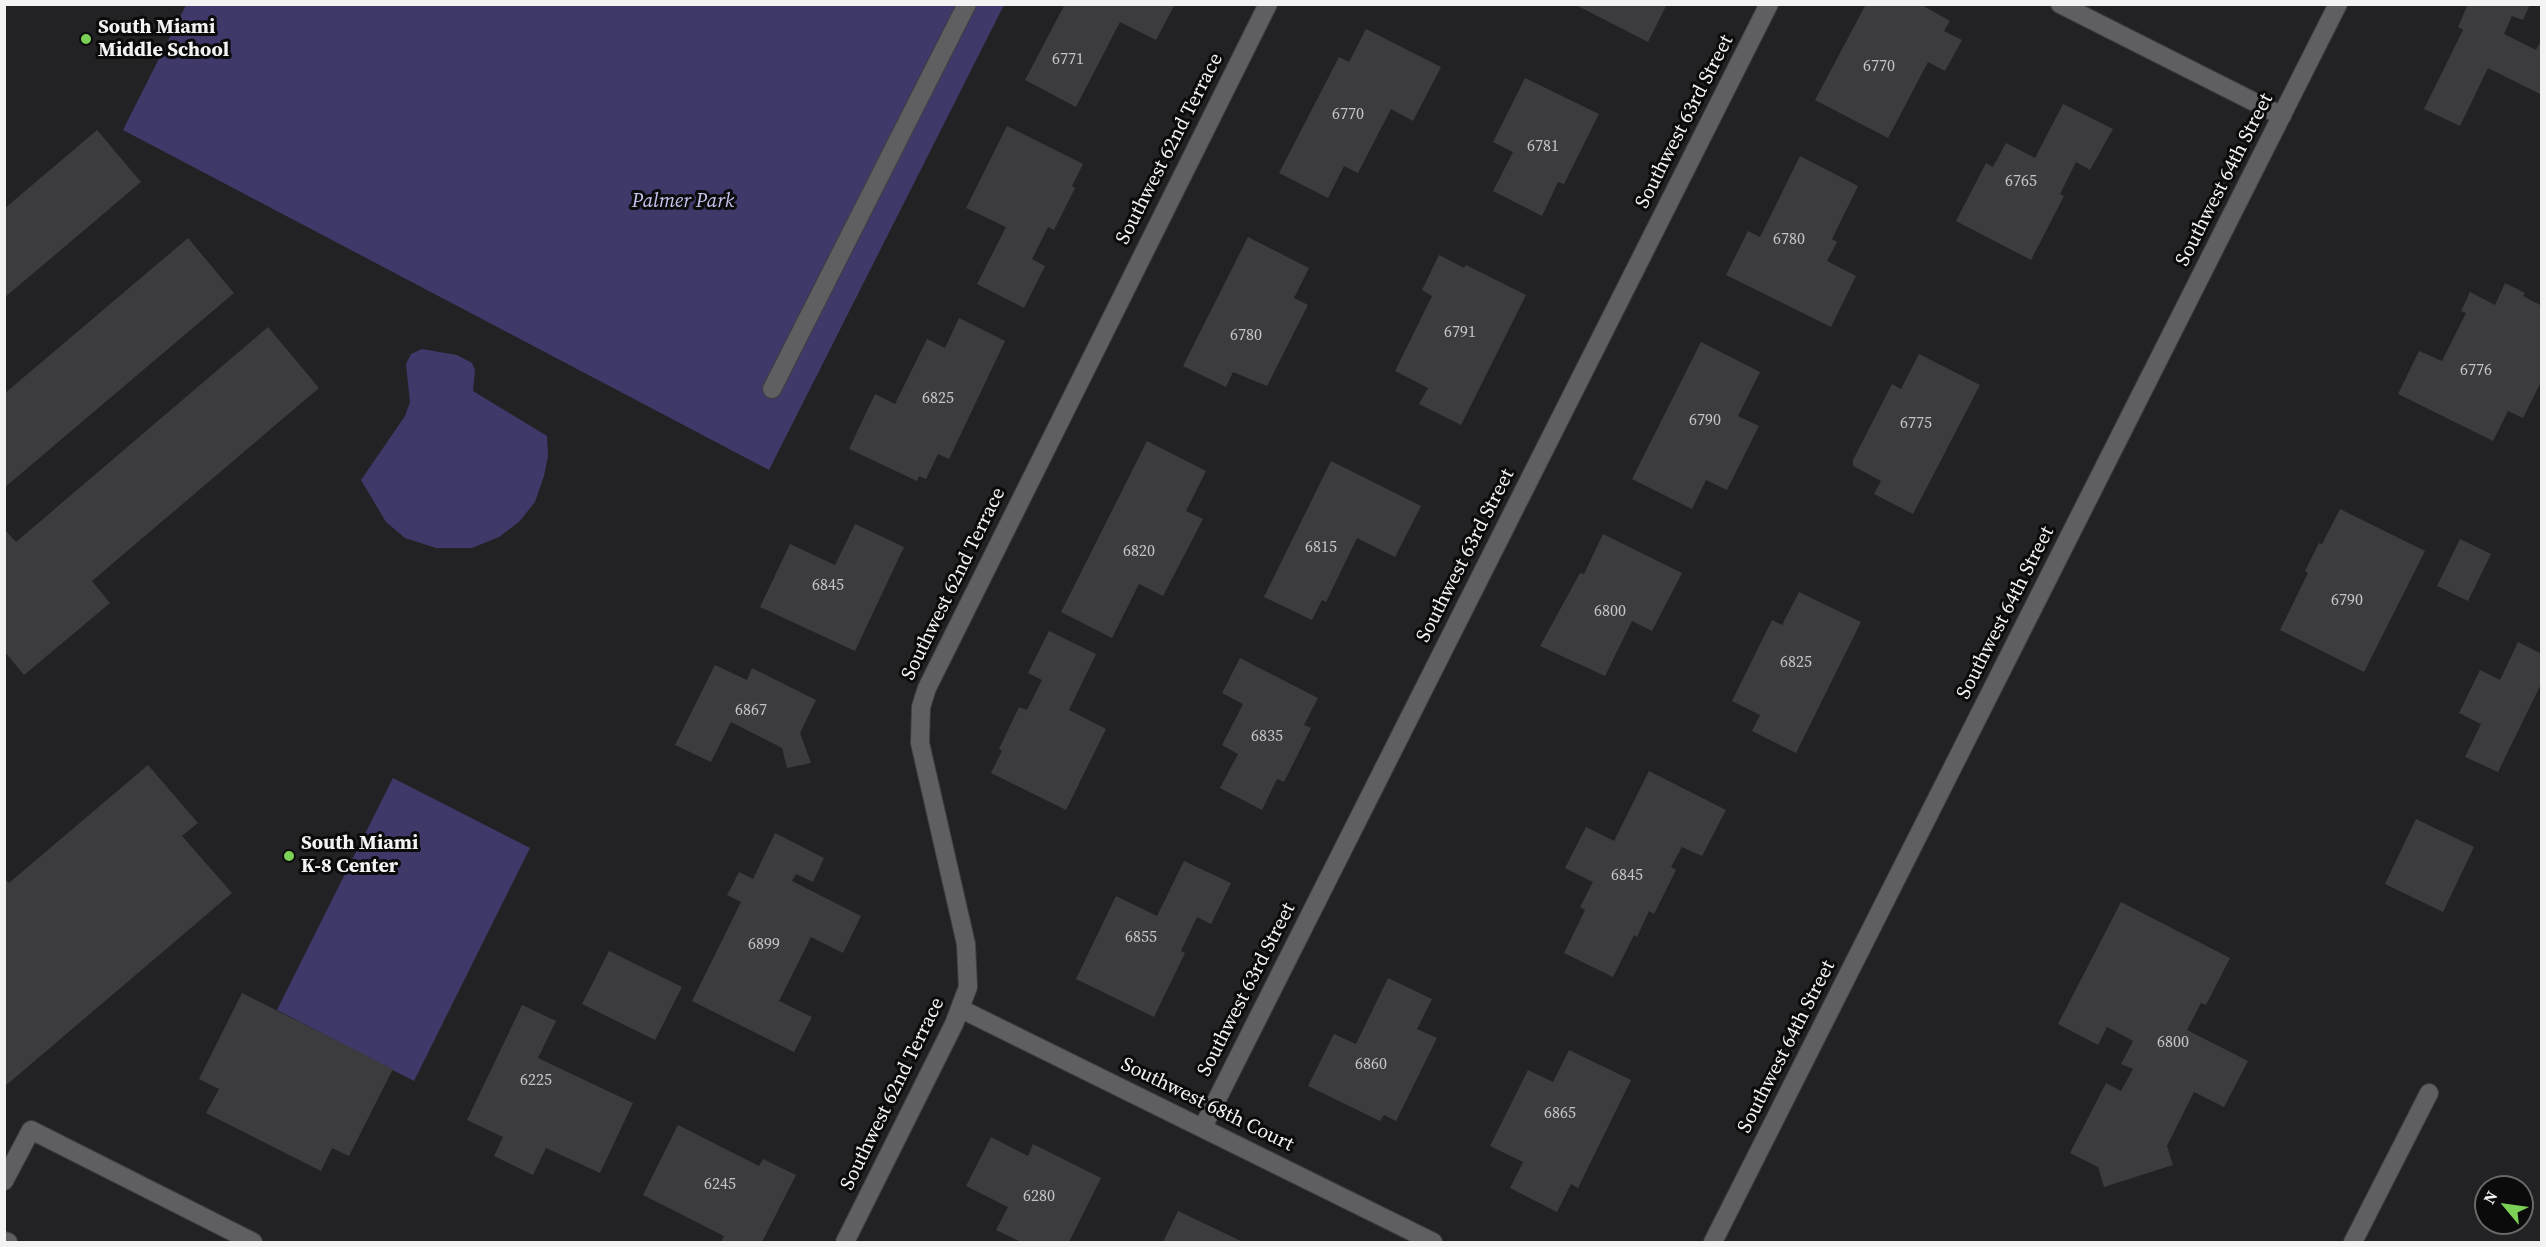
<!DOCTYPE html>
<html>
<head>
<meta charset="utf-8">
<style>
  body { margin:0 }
  #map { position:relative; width:2546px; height:1247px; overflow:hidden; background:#222224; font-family:"Source Serif 4",serif }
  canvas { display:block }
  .frame { position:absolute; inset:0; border:6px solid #f3f3f4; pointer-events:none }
  .north { position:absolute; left:2474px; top:1175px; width:60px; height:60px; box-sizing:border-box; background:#0b0b0c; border:2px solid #686869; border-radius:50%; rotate:299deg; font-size:16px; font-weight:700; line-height:24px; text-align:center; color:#f3f3f4 }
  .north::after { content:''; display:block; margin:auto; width:21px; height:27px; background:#7bd155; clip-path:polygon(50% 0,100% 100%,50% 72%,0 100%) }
</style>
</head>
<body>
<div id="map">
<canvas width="2546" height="1247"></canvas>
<div class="frame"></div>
<div class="north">N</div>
</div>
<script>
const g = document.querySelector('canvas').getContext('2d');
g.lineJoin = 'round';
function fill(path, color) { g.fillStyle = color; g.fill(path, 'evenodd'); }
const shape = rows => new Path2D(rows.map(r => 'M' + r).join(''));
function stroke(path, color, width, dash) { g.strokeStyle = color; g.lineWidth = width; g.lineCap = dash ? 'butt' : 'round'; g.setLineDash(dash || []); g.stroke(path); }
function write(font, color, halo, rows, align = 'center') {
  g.font = font + ' "Source Serif 4",serif'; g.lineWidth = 6; g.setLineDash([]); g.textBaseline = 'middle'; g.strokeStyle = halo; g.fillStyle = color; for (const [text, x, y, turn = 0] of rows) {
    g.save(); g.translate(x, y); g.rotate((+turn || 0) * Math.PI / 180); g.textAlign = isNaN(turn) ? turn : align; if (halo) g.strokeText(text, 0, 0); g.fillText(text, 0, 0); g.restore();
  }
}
const green = shape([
  [186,5,1004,5,769,470,123,130],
  [422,349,457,355,472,363,475,370,473,391,547,436,548,456,544,476,535,502,519,522,499,537,472,548,436,548,405,538,386,522,361,480,405,416,410,402,406,364,411,354],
  [393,778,530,848,414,1081,277,1010]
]);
const building = shape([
  [1065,4,1175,4,1156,40,1120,22,1076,107,1025,80],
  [1574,4,1667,4,1648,42],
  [1866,4,1920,4,1950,21,1944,31,1962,40,1945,71,1928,62,1888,138,1815,100],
  [2468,4,2530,4,2523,20,2512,16,2504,34,2536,50,2542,39,2542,95,2488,68,2460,126,2424,109,2463,30,2458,27],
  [1366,29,1441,67,1413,121,1391,109,1358,173,1344,166,1328,198,1279,173,1339,57,1349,62],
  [1525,78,1599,114,1564,184,1558,182,1542,216,1493,191,1513,152,1493,142],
  [2063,104,2113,129,2090,170,2076,162,2060,194,2064,196,2031,260,1956,221,1986,163,1993,167,2006,143,2035,158],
  [1007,126,1083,164,1072,186,1075,188,1054,230,1048,227,1032,259,1045,266,1024,308,977,284,1006,227,966,208],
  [97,130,141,182,4,298,4,209],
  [1800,156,1858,186,1832,239,1837,242,1827,261,1856,276,1831,327,1726,275,1748,231,1760,237],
  [1248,237,1309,268,1294,298,1308,305,1267,386,1233,372,1226,387,1183,366],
  [188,238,234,293,4,488,4,394],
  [1439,255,1464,268,1466,265,1526,295,1461,425,1419,404,1428,388,1395,371,1432,296,1422,290],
  [2505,283,2525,293,2523,296,2542,306,2542,380,2523,418,2508,411,2493,441,2398,394,2419,351,2442,361,2466,313,2461,311,2470,292,2495,305],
  [959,318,1005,341,949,459,938,454,926,479,919,476,917,481,849,449,875,394,895,404,927,339,945,348],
  [268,327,319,388,92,581,110,603,24,675,4,651,4,529,16,542],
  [1701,342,1760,372,1738,416,1759,426,1727,490,1706,480,1692,509,1632,479],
  [1919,354,1980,385,1913,514,1874,494,1881,481,1853,466,1853,460,1892,384,1901,389],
  [1147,441,1206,471,1186,511,1203,519,1163,596,1139,584,1112,638,1061,612],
  [1331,461,1421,506,1395,557,1357,538,1326,602,1322,600,1312,620,1264,597],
  [2340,509,2425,551,2364,672,2280,630,2308,573,2305,571,2319,543,2322,544],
  [855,524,904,547,855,651,760,607,790,544,835,565],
  [1603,534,1682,573,1652,631,1632,621,1605,676,1540,646,1580,573,1584,574],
  [2460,539,2491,554,2468,601,2437,586],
  [1799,592,1861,622,1796,753,1752,731,1760,715,1732,701,1772,620,1782,625],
  [1049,631,1096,654,1069,710,1106,729,1066,810,991,773,1002,751,999,749,1019,707,1027,710,1042,680,1028,673],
  [2518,642,2542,654,2542,682,2498,772,2465,757,2481,724,2459,713,2480,670,2500,680],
  [1240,658,1318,698,1304,725,1311,728,1284,782,1277,779,1262,810,1220,788,1238,754,1222,745,1243,704,1222,693],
  [715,665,747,680,752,668,816,700,800,733,811,763,787,768,782,748,731,722,711,762,675,745],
  [148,765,198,823,182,836,232,893,4,1087,4,878,9,883],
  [1649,771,1726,810,1702,856,1682,847,1671,867,1676,870,1654,914,1649,911,1637,937,1634,935,1613,977,1564,953,1585,910,1580,907,1593,882,1565,868,1586,827,1614,841],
  [2416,819,2474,847,2443,912,2385,884],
  [775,833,824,858,813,882,796,874,792,881,861,916,843,953,811,937,779,1001,812,1017,794,1052,692,1001,741,902,727,895,733,884,739,872,753,879],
  [1184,861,1231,883,1211,924,1197,917,1181,951,1185,953,1154,1017,1076,979,1116,896,1157,916],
  [2121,902,2230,958,2206,1005,2201,1003,2187,1030,2248,1061,2224,1107,2194,1092,2167,1146,2173,1165,2104,1187,2098,1167,2070,1153,2106,1083,2121,1091,2133,1069,2121,1064,2133,1041,2107,1027,2098,1045,2058,1024],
  [609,951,682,987,655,1040,582,1004],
  [1388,978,1432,999,1417,1029,1437,1038,1396,1121,1384,1115,1380,1121,1308,1086,1334,1034,1356,1044],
  [242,993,393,1069,349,1156,332,1148,321,1171,206,1113,219,1089,199,1079],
  [522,1005,556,1021,538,1058,633,1103,600,1173,546,1148,533,1175,494,1156,503,1137,467,1120],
  [1569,1050,1631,1080,1578,1188,1571,1184,1557,1212,1510,1188,1523,1162,1490,1146,1528,1070,1553,1082],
  [678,1125,759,1166,763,1159,796,1175,762,1242,721,1242,724,1236,643,1195],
  [991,1137,1028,1156,1033,1144,1101,1178,1069,1242,1021,1242,996,1230,1008,1207,966,1186],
  [1178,1211,1243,1242,1163,1242]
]);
const minor = shape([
  [2060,4,2282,116],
  [772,389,967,4],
  [961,1009,1433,1242],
  [1203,1127,1769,4],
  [4,1181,31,1130,253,1242],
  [4,1241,8,1242],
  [845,1242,954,1024,968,987,966,944,920,743,921,707,927,688,1268,4],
  [1713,1242,2338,4],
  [2353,1242,2429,1093]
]);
const markers = [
  [86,39,6,"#7bd155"],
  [289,856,6,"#7bd155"]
];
const numberNames = [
  ["6771",1068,60],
  ["6770",1879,67],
  ["6770",1348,115],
  ["6781",1543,147],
  ["6765",2021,182],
  ["6780",1789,240],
  ["6791",1460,333],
  ["6780",1246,336],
  ["6776",2476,371],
  ["6825",938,399],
  ["6790",1705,421],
  ["6775",1916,424],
  ["6815",1321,548],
  ["6820",1139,552],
  ["6845",828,586],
  ["6790",2347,601],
  ["6800",1610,612],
  ["6825",1796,663],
  ["6867",751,711],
  ["6835",1267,737],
  ["6845",1627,876],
  ["6855",1141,938],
  ["6899",764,945],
  ["6800",2173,1043],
  ["6860",1371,1065],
  ["6225",536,1081],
  ["6865",1560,1114],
  ["6245",720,1185],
  ["6280",1039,1197]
];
const poiNames = [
  ["South Miami",98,28],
  ["Middle School",98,51],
  ["South Miami",301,844],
  ["K-8 Center",301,867]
];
const streetNames = [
  ["Southwest 63rd Street",1685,122,-63],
  ["Southwest 62nd Terrace",1170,149,-63],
  ["Southwest 64th Street",2225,180,-63],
  ["Southwest 63rd Street",1466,556,-63],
  ["Southwest 62nd Terrace",954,584,-64],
  ["Southwest 64th Street",2006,613,-63],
  ["Southwest 63rd Street",1247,990,-63],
  ["Southwest 64th Street",1787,1047,-63],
  ["Southwest 62nd Terrace",893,1094,-64],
  ["Southwest 68th Court",1207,1105,26]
];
const parkNames = [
  ["Palmer Park",683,202]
];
fill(green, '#3e3969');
fill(building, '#3c3c3f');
stroke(minor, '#3e3e40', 20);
stroke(minor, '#5f5f62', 18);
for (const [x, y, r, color] of markers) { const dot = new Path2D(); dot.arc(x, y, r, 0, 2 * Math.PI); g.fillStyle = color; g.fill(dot); stroke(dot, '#0b0b0c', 2); }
write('16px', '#c5c5c7', null, numberNames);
write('bold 20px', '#f3f3f4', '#0b0b0c', poiNames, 'left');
write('20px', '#f3f3f4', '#0b0b0c', streetNames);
write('italic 20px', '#c6c4f0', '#0b0b0c', parkNames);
</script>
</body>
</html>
